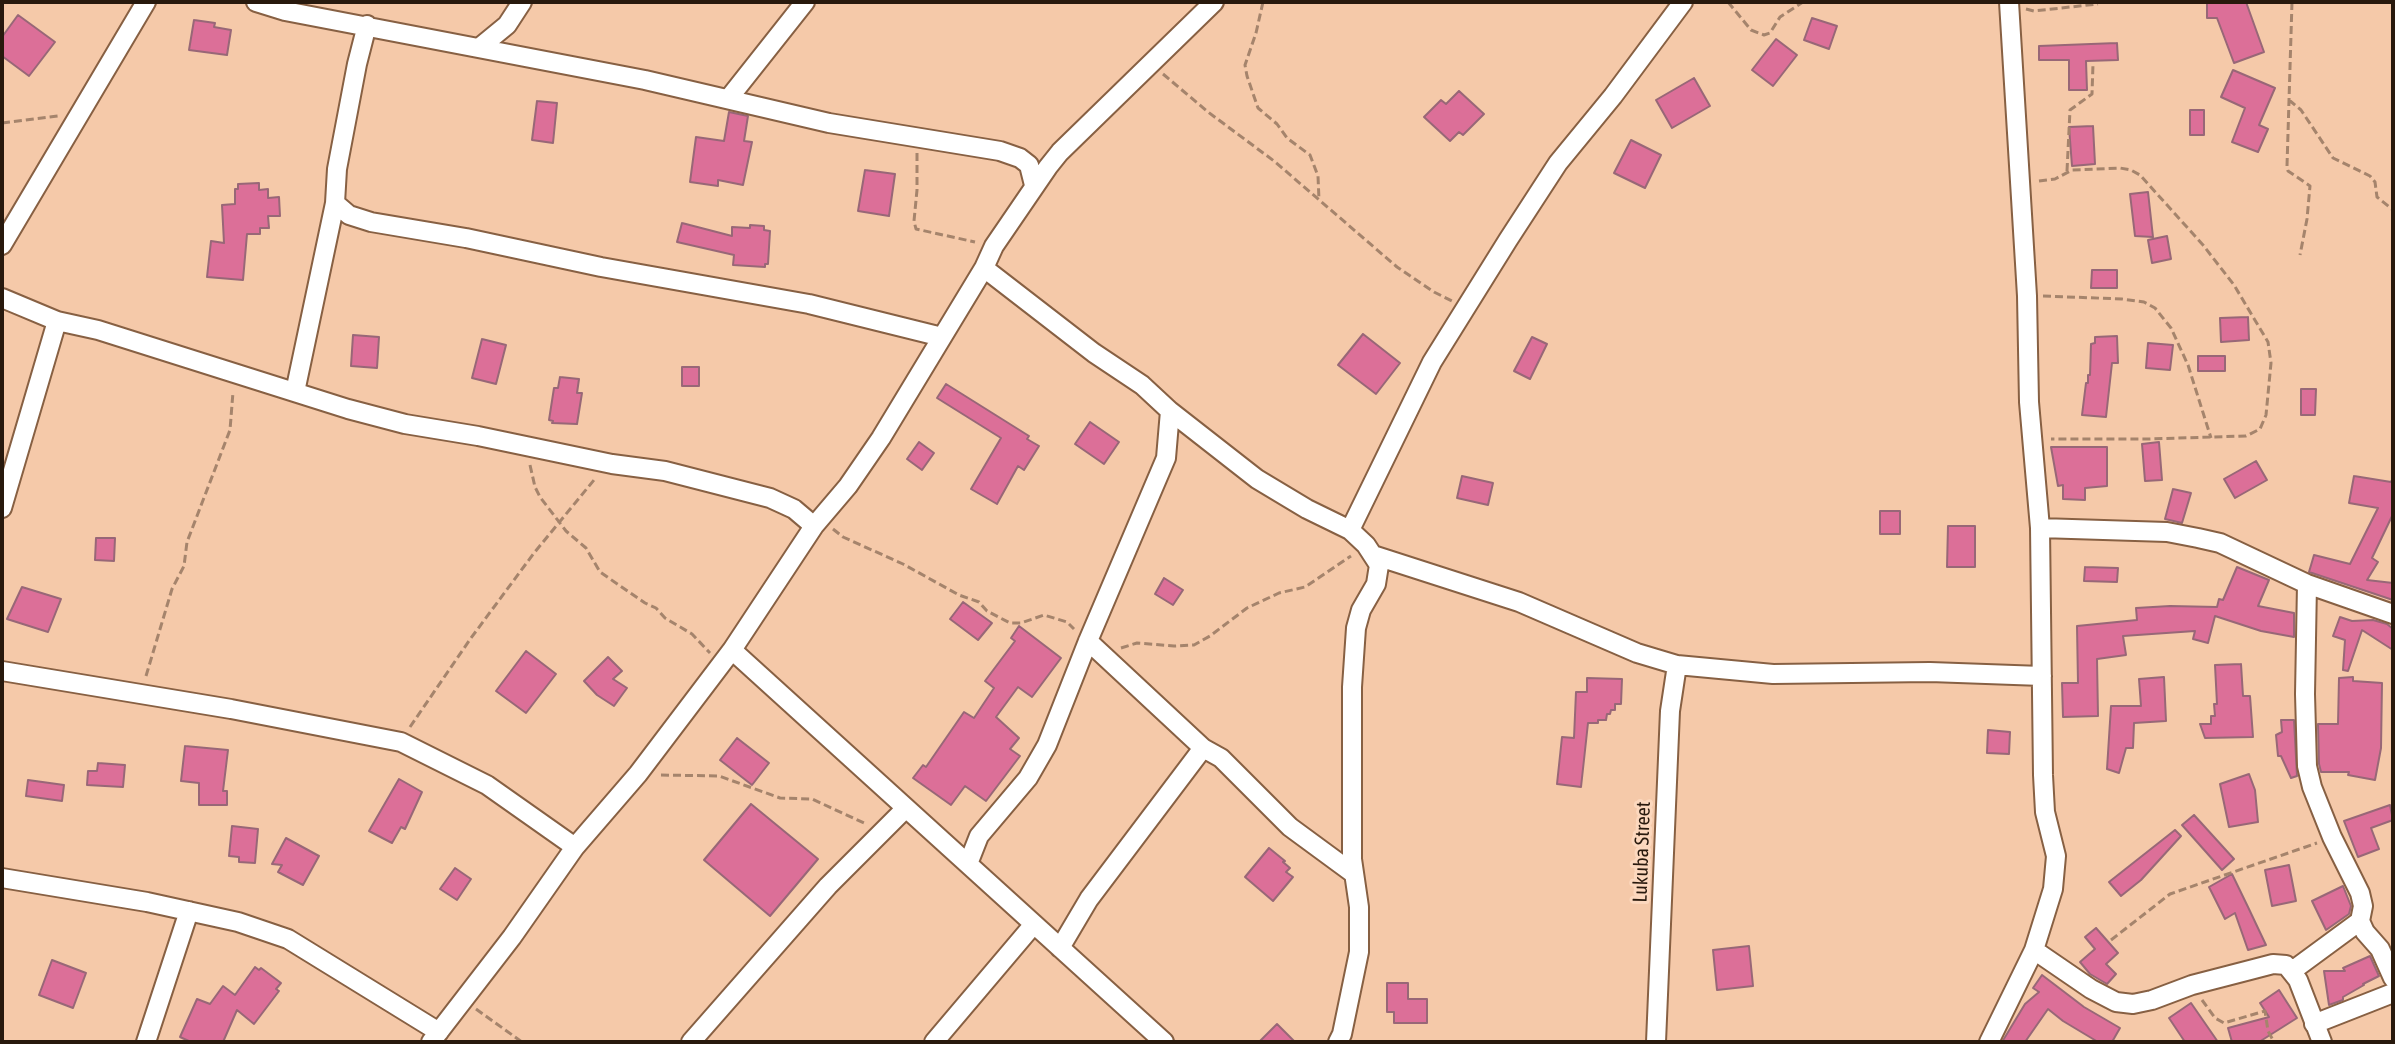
<!DOCTYPE html>
<html>
<head>
<meta charset="utf-8">
<style>
  body { margin:0 }
  #map { position:relative; width:2395px; height:1044px; overflow:hidden; background:#f5c9a9; font-family:"Asap Condensed",sans-serif }
  canvas { display:block }
  .frame { position:absolute; inset:0; border:4px solid #28190d; pointer-events:none }
</style>
</head>
<body>
<div id="map">
<canvas width="2395" height="1044"></canvas>
<div class="frame"></div>
</div>
<script>
const g = document.querySelector('canvas').getContext('2d');
g.lineJoin = 'round';
function fill(path, color) { g.fillStyle = color; g.fill(path, 'evenodd'); }
const shape = rows => new Path2D(rows.map(r => 'M' + r).join(''));
function stroke(path, color, width, dash) { g.strokeStyle = color; g.lineWidth = width; g.lineCap = dash ? 'butt' : 'round'; g.setLineDash(dash || []); g.stroke(path); }
function write(font, color, halo, rows, align = 'center') {
  g.font = font + ' "Asap Condensed",sans-serif'; g.lineWidth = 6; g.setLineDash([]); g.textBaseline = 'middle'; g.strokeStyle = halo; g.fillStyle = color; for (const [text, x, y, turn = 0] of rows) {
    g.save(); g.translate(x, y); g.rotate((+turn || 0) * Math.PI / 180); g.textAlign = isNaN(turn) ? turn : align; if (halo) g.strokeText(text, 0, 0); g.fillText(text, 0, 0); g.restore();
  }
}
const building = shape([
  [2207,2,2246,2,2264,52,2234,63,2217,18,2207,18,2207,2],
  [18,15,55,42,29,76,2,56,2,37,18,15],
  [1812,18,1837,26,1829,49,1804,40,1812,18],
  [194,20,215,23,214,27,231,30,227,55,189,50,194,20],
  [1776,39,1797,55,1773,86,1752,70,1776,39],
  [2117,43,2118,60,2086,61,2087,90,2069,90,2069,60,2039,60,2039,46,2117,43],
  [2233,70,2275,88,2259,125,2268,129,2258,152,2232,142,2245,108,2221,97,2233,70],
  [1694,78,1710,106,1672,128,1656,100,1694,78],
  [1459,91,1484,114,1463,135,1459,132,1450,141,1424,117,1441,100,1446,104,1459,91],
  [537,101,557,103,553,143,532,140,537,101],
  [2190,110,2204,110,2204,135,2190,135,2190,110],
  [729,112,748,116,744,141,752,142,743,185,718,180,718,186,690,182,696,137,724,141,729,112],
  [2093,126,2095,164,2072,166,2069,127,2093,126],
  [1631,140,1661,155,1645,188,1614,173,1631,140],
  [865,170,895,174,889,216,858,211,865,170],
  [259,183,259,190,268,189,268,198,279,197,280,216,268,216,269,228,260,228,260,234,247,234,243,280,207,277,211,241,224,243,222,205,235,204,235,189,238,189,238,184,259,183],
  [2148,192,2153,237,2135,236,2130,194,2148,192],
  [682,223,732,236,732,227,750,228,750,225,764,226,764,230,770,231,768,264,765,264,765,267,733,265,734,255,677,242,682,223],
  [2167,236,2171,259,2152,263,2148,240,2167,236],
  [2092,270,2117,270,2117,288,2091,288,2092,270],
  [2248,317,2249,340,2221,342,2220,318,2248,317],
  [1363,334,1400,363,1376,394,1338,365,1363,334],
  [353,335,379,337,377,368,351,366,353,335],
  [2117,336,2118,363,2112,363,2106,417,2082,415,2086,383,2088,383,2088,375,2090,375,2091,344,2095,343,2095,337,2117,336],
  [1532,337,1547,344,1530,379,1514,371,1532,337],
  [482,339,506,345,496,384,472,378,482,339],
  [2148,343,2173,345,2170,370,2146,368,2148,343],
  [2198,356,2225,356,2225,371,2198,371,2198,356],
  [682,367,699,367,699,386,682,386,682,367],
  [560,377,579,379,577,393,582,393,577,424,552,423,553,421,549,420,554,388,558,388,560,377],
  [946,384,1029,436,1027,439,1039,446,1024,470,1018,466,997,504,971,489,1001,438,937,398,946,384],
  [2301,389,2316,389,2315,415,2301,415,2301,389],
  [1090,422,1119,442,1104,464,1075,444,1090,422],
  [919,442,934,453,922,470,907,459,919,442],
  [2159,442,2162,480,2145,481,2142,444,2159,442],
  [2051,447,2107,447,2107,486,2085,488,2085,500,2063,499,2063,485,2058,486,2051,447],
  [2256,461,2267,480,2235,498,2224,479,2256,461],
  [1462,476,1493,483,1488,505,1457,498,1462,476],
  [2354,476,2391,482,2393,478,2393,514,2372,558,2378,562,2367,580,2393,583,2393,600,2309,572,2314,555,2350,564,2378,508,2349,503,2354,476],
  [2173,489,2191,493,2182,523,2165,519,2173,489],
  [1880,511,1900,511,1900,534,1880,534,1880,511],
  [1948,526,1975,526,1975,567,1947,567,1948,526],
  [96,538,115,538,114,561,95,560,96,538],
  [2085,567,2118,568,2117,582,2084,581,2085,567],
  [2237,567,2269,580,2258,606,2294,613,2294,637,2261,631,2215,616,2208,643,2193,639,2195,631,2123,636,2126,655,2097,659,2098,716,2063,717,2062,683,2078,683,2077,626,2137,620,2136,608,2170,606,2217,607,2219,599,2223,600,2237,567],
  [1164,578,1183,590,1173,605,1155,594,1164,578],
  [22,587,61,599,48,632,7,619,22,587],
  [963,602,992,623,978,640,950,619,963,602],
  [2340,617,2352,621,2373,620,2387,624,2393,629,2393,650,2362,630,2348,671,2343,670,2345,640,2333,636,2340,617],
  [1019,626,1061,658,1032,697,1018,687,996,717,1019,738,1010,749,1020,756,986,801,965,786,951,805,913,778,923,765,926,767,964,712,974,718,994,688,985,681,1015,641,1011,638,1019,626],
  [526,651,556,674,526,713,496,691,526,651],
  [608,657,622,671,613,679,627,688,614,706,597,695,584,681,608,657],
  [2241,664,2243,696,2250,696,2253,737,2205,738,2200,724,2211,724,2211,716,2215,716,2214,704,2217,704,2215,665,2241,664],
  [2164,677,2166,721,2134,723,2133,748,2126,748,2119,773,2107,769,2111,706,2141,706,2139,679,2164,677],
  [2353,677,2353,681,2382,683,2381,748,2375,780,2348,775,2349,772,2321,772,2319,764,2318,724,2338,724,2339,678,2353,677],
  [1587,678,1622,679,1621,704,1615,704,1615,710,1611,710,1610,714,1607,714,1606,720,1598,720,1598,723,1588,723,1581,787,1557,784,1562,737,1574,738,1576,692,1587,692,1587,678],
  [2281,720,2294,720,2297,776,2291,778,2281,756,2278,756,2276,735,2282,732,2281,720],
  [1988,730,2010,732,2009,754,1987,753,1988,730],
  [737,738,769,763,752,785,720,760,737,738],
  [185,746,228,750,223,791,227,791,227,805,199,805,199,783,181,781,185,746],
  [98,763,125,765,123,787,87,785,88,771,97,771,98,763],
  [2249,774,2255,790,2258,822,2229,827,2220,784,2249,774],
  [399,779,422,792,405,829,401,827,392,843,369,831,399,779],
  [28,780,64,785,62,801,26,796,28,780],
  [751,804,818,859,770,916,704,860,751,804],
  [2390,805,2393,820,2371,828,2379,849,2358,857,2344,821,2390,805],
  [2194,815,2234,859,2222,870,2182,825,2194,815],
  [232,826,258,829,255,863,239,862,239,857,229,856,232,826],
  [2175,830,2181,836,2141,880,2121,896,2109,882,2175,830],
  [286,838,319,856,303,885,278,872,282,865,272,864,286,838],
  [1269,848,1285,861,1283,862,1290,868,1286,872,1293,877,1273,901,1245,877,1269,848],
  [2289,865,2296,901,2272,906,2265,870,2289,865],
  [455,868,471,879,457,900,440,889,455,868],
  [2232,874,2248,907,2266,945,2248,950,2235,913,2225,919,2209,887,2232,874],
  [2343,886,2351,906,2349,914,2326,930,2312,901,2343,886],
  [2096,928,2118,953,2106,964,2116,974,2107,984,2090,974,2080,962,2095,949,2085,937,2096,928],
  [1749,946,1753,986,1717,990,1713,950,1749,946],
  [2370,956,2379,976,2363,984,2364,985,2343,997,2343,1000,2329,1005,2324,971,2345,971,2343,968,2370,956],
  [52,960,86,973,73,1008,39,995,52,960],
  [255,967,259,970,261,968,281,983,276,989,279,991,254,1024,237,1010,223,1042,191,1042,180,1037,197,999,210,1004,223,986,235,995,255,967],
  [2042,975,2084,1007,2120,1028,2112,1042,2098,1042,2063,1021,2048,1009,2025,1042,2002,1042,2025,1004,2039,992,2033,988,2042,975],
  [1387,983,1408,983,1408,999,1427,999,1427,1023,1394,1023,1394,1012,1387,1012,1387,983],
  [2279,990,2297,1018,2259,1042,2232,1042,2228,1028,2269,1017,2260,1003,2279,990],
  [2191,1003,2218,1042,2185,1042,2169,1018,2191,1003],
  [1277,1024,1295,1042,1259,1042,1277,1024]
]);
const path = shape([
  [1263,2,1256,33,1245,65,1247,76,1258,108,1277,124,1287,138,1310,155,1318,176,1319,200],
  [1728,2,1751,30,1764,35,1770,33,1780,17,1803,2],
  [2292,2,2287,166,2288,171,2310,186,2307,219,2300,255],
  [2026,9,2034,11,2098,4],
  [1163,74,1208,112,1274,161,1397,267,1434,292,1452,301],
  [2289,100,2301,110,2333,158,2370,176,2375,182,2377,197,2393,210],
  [2,123,58,116],
  [917,153,917,190,914,221,916,229,975,242],
  [2067,171,2070,110,2092,94,2093,64],
  [2039,181,2055,179,2072,170,2120,168,2131,170,2140,175,2203,245,2234,285,2268,342,2271,363,2266,415,2260,429,2246,436,2149,439,2051,439],
  [2043,296,2122,299,2144,302,2155,308,2171,328,2188,365,2211,438],
  [530,465,535,487,540,497,566,531,586,548,600,572,645,603,656,608,665,618,692,634,710,653],
  [833,529,843,537,903,564,959,595,979,602,987,611,1010,623,1021,623,1044,615,1067,622,1074,629],
  [1121,648,1137,643,1174,646,1194,645,1210,636,1247,608,1279,593,1305,587,1351,556],
  [146,676,172,589,184,566,187,542,230,430,233,392],
  [410,727,471,638,534,553,594,480],
  [661,775,719,776,780,798,812,799,864,823],
  [2111,940,2170,894,2317,843],
  [2202,1000,2215,1018,2224,1023,2265,1011,2268,1031,2274,1042],
  [476,1009,522,1042]
]);
const street = shape([
  [256,2,285,11,645,80,829,123,1000,151,1020,158,1029,165,1034,185],
  [479,48,507,25,522,2],
  [729,98,805,2],
  [335,203,349,215,371,222,466,238,601,267,809,304,942,337],
  [2,245,146,2],
  [984,268,1094,353,1142,385,1170,411,1257,479,1307,509,1350,530],
  [2,298,57,321,98,330,348,409,405,424,478,436,612,464,665,471,770,498,794,509,814,526],
  [295,392,335,203,337,169,357,64,367,25],
  [2,508,57,321],
  [2040,528,2167,532,2198,538,2220,543,2307,584,2393,614],
  [1373,555,1519,602,1637,653,1677,665,1773,674,1930,672,2042,676],
  [2307,584,2305,694,2307,766,2312,787,2332,837,2360,893,2363,906,2360,921,2365,932,2380,949,2393,978],
  [1088,641,1203,748,1221,758,1290,827,1354,874],
  [732,650,1164,1042],
  [2,671,231,709,401,742,487,785,575,847],
  [968,864,979,836,1028,778,1047,745,1088,641,1166,458,1170,411],
  [2,878,147,902,238,922,288,939,439,1032],
  [1060,948,1089,899,1203,748],
  [2034,950,2091,989,2116,1002,2133,1004,2152,1000,2192,985,2250,970,2273,964,2286,965,2298,980,2322,1042],
  [2292,971,2360,921],
  [2314,1024,2393,993],
  [146,1042,189,911],
  [431,1042,512,937,575,847,638,774,732,650,814,526,848,486,881,438,984,268,994,246,1048,167,1060,152,1214,2],
  [691,1042,828,886,906,808],
  [934,1042,1034,924],
  [1338,1042,1342,1034,1359,952,1359,907,1352,859,1352,687,1356,628,1361,610,1376,584,1379,565,1366,545,1350,530,1432,362,1508,240,1558,163,1613,96,1683,2],
  [1656,1042,1670,711,1677,665],
  [1989,1042,2034,950,2053,889,2056,856,2045,812,2043,775,2040,528,2029,402,2027,296,2009,2]
]);
const streetNames = [
  ["Lukuba Street",1642,852,-88]
];
fill(building, '#dc6f98');
stroke(building, '#986777', 2);
stroke(street, '#876043', 22);
stroke(path, '#a5846c', 3, [8, 4]);
stroke(street, '#fff', 18);
write('20px', '#28190d', '#fcd8be', streetNames);
</script>
</body>
</html>
